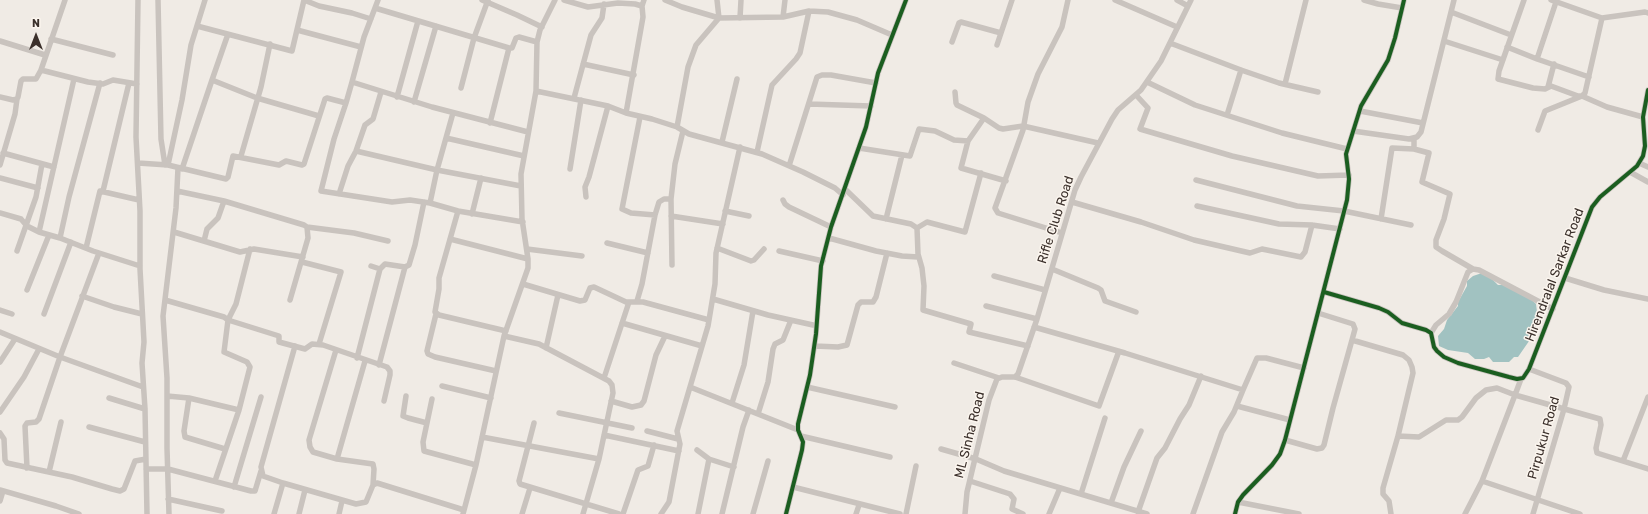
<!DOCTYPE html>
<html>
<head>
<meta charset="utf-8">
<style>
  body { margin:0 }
  #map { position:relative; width:1648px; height:514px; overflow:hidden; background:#f0ebe5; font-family:Rubik,sans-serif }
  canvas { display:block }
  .north { position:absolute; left:16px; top:16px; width:40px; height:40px; -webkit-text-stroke:3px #fbf5ee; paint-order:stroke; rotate:0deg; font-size:11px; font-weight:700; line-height:16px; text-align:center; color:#3b302b }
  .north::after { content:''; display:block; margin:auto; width:14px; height:18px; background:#3b302b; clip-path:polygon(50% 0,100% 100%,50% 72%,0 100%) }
</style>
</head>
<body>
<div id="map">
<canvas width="1648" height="514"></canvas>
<div class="north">N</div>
</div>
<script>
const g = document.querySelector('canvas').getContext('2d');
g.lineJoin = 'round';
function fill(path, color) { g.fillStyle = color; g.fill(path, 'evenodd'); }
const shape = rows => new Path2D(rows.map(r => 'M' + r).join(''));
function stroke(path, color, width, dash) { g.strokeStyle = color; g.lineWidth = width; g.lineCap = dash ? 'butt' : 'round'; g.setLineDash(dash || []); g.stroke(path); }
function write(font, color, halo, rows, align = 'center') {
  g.font = font + ' Rubik,sans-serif'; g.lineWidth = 3; g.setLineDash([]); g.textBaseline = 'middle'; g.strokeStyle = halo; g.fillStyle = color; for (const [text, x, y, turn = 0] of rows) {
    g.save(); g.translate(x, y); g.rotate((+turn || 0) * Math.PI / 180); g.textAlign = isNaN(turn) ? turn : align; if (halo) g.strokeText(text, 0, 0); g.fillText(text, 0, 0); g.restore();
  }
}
const water = shape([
  [1482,273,1491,278,1498,285,1505,285,1528,296,1536,304,1538,320,1536,322,1536,331,1518,357,1514,357,1509,362,1493,362,1489,357,1484,359,1475,359,1468,353,1448,350,1439,346,1438,336,1444,329,1447,320,1458,306,1458,302,1467,286,1467,281,1473,276]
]);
const street = shape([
  [138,0,136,137,140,211,140,269,144,342,142,363,145,409,147,514],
  [158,0,161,139,165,165],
  [304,0,319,6,352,13,371,19],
  [378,0,364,37,352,82,432,107,528,132],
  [482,0,517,15,542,27],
  [564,0,588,7,618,3,635,4,642,6,643,17,626,113],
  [665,0,682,7,719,18,783,17,809,11,828,12,857,20,892,35],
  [1115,0,1177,27],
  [1177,0,1188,6],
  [1364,0,1378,4,1402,8],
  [1524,0,1499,71,1498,79,1533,88,1545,89,1551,86,1578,96,1582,96,1585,93,1602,18],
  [1551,0,1602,18,1645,12,1648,13],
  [642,6,644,0],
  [375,8,509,48,512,48,516,38,519,37,537,42],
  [1451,12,1511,35],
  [783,17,785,0],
  [740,18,741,0],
  [197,26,292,51,304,0],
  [297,30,361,47],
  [228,34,212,80,257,98,319,116],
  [51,39,113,55],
  [0,41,45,55],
  [1444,41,1503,60],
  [952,42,959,23,961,22,1001,33],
  [1170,43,1241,70,1279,83,1318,92],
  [997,45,1012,0],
  [1507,47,1537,59,1556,2],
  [1537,59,1589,77],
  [583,64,634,75],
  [41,70,65,0],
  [1147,82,1195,105,1282,133,1347,149],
  [1285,84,1306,0],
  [1548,87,1554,64],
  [461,88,474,38,488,0],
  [536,91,608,106,626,113,652,119,677,127,689,134,762,154,803,172,835,188,843,195],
  [955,92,956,103,957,105,984,118,999,128,1003,129,1023,126,1098,143],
  [1136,95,1148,108,1140,129,1232,156,1318,176,1349,175],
  [0,97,13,100,17,99,18,97,21,81,23,79,36,79,41,70,88,82,103,84,113,80,137,84],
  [397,97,418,21],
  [574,98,591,35,602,18,604,4],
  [414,102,436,26],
  [346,103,334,139,321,191,392,202,410,200,430,203],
  [809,104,871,106],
  [1360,111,1423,123],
  [453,113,437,170,430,203,458,211,523,222],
  [1227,115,1241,70],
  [640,117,622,209,631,213,655,215],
  [490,123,509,48],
  [677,127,688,67,696,45,719,18,717,0],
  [1538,130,1545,111,1582,96,1607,107,1643,117],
  [1353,131,1409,139,1417,137,1421,132,1454,0],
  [446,138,524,156],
  [1414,138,1414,149,1429,153,1422,182,1450,194,1444,219,1436,240,1436,247,1442,251,1473,269],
  [968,141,961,168,1006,181],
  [722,142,737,79],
  [859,148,910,156,919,129,935,131,954,140,968,141,984,118],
  [356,151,437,170,521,186],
  [757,152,772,85,796,59,800,53,809,11],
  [3,153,54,167],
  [241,156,261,87,270,44],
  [138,163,168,165,182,100,191,45,205,0],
  [1639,163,1648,167],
  [0,165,15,114,17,99],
  [168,165,226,179,228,177,233,156,279,165,286,161,302,165,304,164,325,99,327,98,346,103,352,82],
  [789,166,817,77,822,75,831,75,876,83],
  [182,169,212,80],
  [570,169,581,100],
  [1630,172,1648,182],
  [0,178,38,188],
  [1196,180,1297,206,1344,211,1411,225],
  [845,189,873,216,911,224,917,228,918,254,922,268,924,286,923,310,971,324,969,332,1028,346],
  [103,191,129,83],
  [177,191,224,201,304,225,307,227,308,238,290,300],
  [339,194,348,166,356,151,365,125,373,119,381,92],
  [586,197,585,187,589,177,608,106],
  [783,200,785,204,789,207,831,227],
  [1072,202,1141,222,1194,240,1250,253,1262,249,1301,257,1305,252,1312,225],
  [1197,206,1279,224,1312,225,1340,229],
  [458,211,439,278,439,289,435,312,439,315,506,331],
  [725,211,749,216],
  [0,213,21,219,27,226,39,232,60,238,93,251,140,266],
  [472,214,481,178],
  [671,216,723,224],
  [886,219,902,155],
  [1381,219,1392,148,1414,149],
  [307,227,354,233,388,241],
  [917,228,927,222,965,232,981,173],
  [39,232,74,79],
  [174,232,240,252,254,249,303,257],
  [1062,233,998,213,995,208,1023,130,1028,102,1038,74,1062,27,1068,0],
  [60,238,69,197,100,83],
  [829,238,876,251,902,256,918,257],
  [450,239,528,259],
  [204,241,207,229,218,218,224,201],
  [607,243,648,253],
  [86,248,100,191,139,200],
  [717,248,751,261,754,260,764,249],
  [250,249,236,304,228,320,279,336,279,342,305,349,312,344,323,345,387,367,390,371,390,375,384,401],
  [527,249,582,256],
  [17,251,36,197,42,164],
  [779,251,823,261],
  [302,262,341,272,319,344],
  [672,265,671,199,675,164,683,131],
  [371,266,380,269,385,264,405,267,409,265,415,245,424,202],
  [1052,269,1098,288,1101,290,1105,301,1136,312],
  [994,276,1045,290],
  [1565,278,1604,290,1648,299],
  [523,284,580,301,585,300,590,288,594,287,626,302,643,302,709,320],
  [27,290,49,235],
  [1324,292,1379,308,1388,312,1402,323,1426,330,1431,333,1434,347,1437,351,1444,357,1458,363,1509,377,1517,379,1523,378,1529,369,1592,207,1600,197,1637,166,1643,156,1645,146,1643,117,1648,90],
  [82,296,114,307,142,314],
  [713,299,768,315,813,325],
  [165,300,224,317,228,320,224,352,247,362,250,367,239,410,189,398,167,396],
  [637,301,642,284,655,215,659,202,664,199,671,199],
  [986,306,1037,319],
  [0,310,12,314],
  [1318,313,1353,324,1355,329,1352,340,1403,355,1409,360,1412,367,1413,373,1398,436,1419,437,1446,420,1458,420,1462,417,1476,398,1486,390,1497,388,1515,395,1521,379],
  [44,314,71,242],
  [436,314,427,351,428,354,435,357,496,371],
  [622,323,702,346],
  [1034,327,1125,353,1243,390,1257,358,1266,358,1304,368],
  [0,332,60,357,143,387],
  [1431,333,1436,325,1449,314,1456,302,1468,272,1473,269,1479,270,1553,309],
  [504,336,539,344,609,381,612,385,613,393,599,459,583,514],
  [295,346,261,467,263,476,283,483,356,504,366,502,373,485,377,483,464,510],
  [815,346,838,347,847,345,858,305,861,302,873,302,876,297,887,253],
  [546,348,558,295],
  [336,350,309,440,310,447,313,452,337,459,373,464,374,469,373,485],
  [357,358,380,269],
  [0,362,15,339],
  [954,363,999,378],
  [379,365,405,267],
  [1529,369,1566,383,1569,387,1564,409,1533,514],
  [1015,377,1018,374,1037,319,1075,190,1081,177,1112,119,1118,110,1141,90,1161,61,1191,0],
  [604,378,629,302],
  [442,386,491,398],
  [690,387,798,430],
  [807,387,895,407],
  [406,396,403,416,408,418,427,423],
  [109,398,145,409],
  [189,398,184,431,185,437,225,449],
  [432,399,423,442,424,451,476,465],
  [611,401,632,407,641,405,644,401,656,355,665,336],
  [732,403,744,365,753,311],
  [1237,406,1290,420],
  [0,412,24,377,39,349],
  [559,413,632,428],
  [758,414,768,382,773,349,775,344,783,340,791,320],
  [534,423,519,481,520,484,619,514],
  [89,427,145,442],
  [647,431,678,439],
  [0,433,4,439,5,460,7,463,72,477,112,489,120,491,124,489,135,461,146,459],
  [604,435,679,451],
  [801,436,890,457],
  [482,437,599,459],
  [1285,440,1317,449,1322,448,1324,445,1333,408,1352,340],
  [941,449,976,459,1004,471,1147,514],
  [697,450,709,459,734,467],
  [337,459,365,361],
  [1623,461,1648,397],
  [27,468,25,426,27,423,36,422,39,419,60,357,99,253],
  [146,469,168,469,251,491,255,491,261,471],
  [49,472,61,422],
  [215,481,239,410],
  [970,481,1010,494,1014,499,1012,509,1023,514],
  [1482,481,1580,514],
  [234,487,261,397],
  [793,487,900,514],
  [0,490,56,506,79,514],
  [1081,494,1105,418],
  [168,499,222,511],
  [0,501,3,491],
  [1238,502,1299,514],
  [1111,503,1124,467,1141,431],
  [1138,512,1157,458,1165,448,1180,419,1189,405,1201,376],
  [169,514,167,448,167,378,163,316,176,208,178,168],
  [274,514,283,483],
  [299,514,305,490],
  [339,514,342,501],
  [463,514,476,465,504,336,528,268,528,259,522,219,521,174,536,91,537,42,540,30,555,0],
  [522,514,530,488],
  [623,514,638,470,648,466,654,445],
  [661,514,669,502,680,444,677,431,708,326,715,284,716,253,740,147],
  [698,514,709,459],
  [722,514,743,427,749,410],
  [753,514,768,461],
  [786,514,802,450,803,442,798,430,798,424,810,375,816,334,821,266,831,227,866,127,878,73,906,0],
  [856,514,859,505],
  [906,514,916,466],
  [965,514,967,492,989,400,997,379,1002,377,1015,377,1099,406,1119,351],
  [1049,514,1060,488],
  [1193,514,1222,432,1234,412,1243,390],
  [1235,514,1238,502,1243,495,1272,465,1280,454,1285,440,1347,200,1349,179,1346,154,1361,106,1388,60,1395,38,1404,0],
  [1391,514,1389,501,1383,494,1383,488,1398,436],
  [1465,514,1482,481,1515,395,1600,419,1601,425,1596,448,1597,453,1648,469]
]);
const cycleway = shape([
  [1324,292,1379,308,1388,312,1402,323,1426,330,1431,333,1434,347,1437,351,1444,357,1458,363,1509,377,1517,379,1523,378,1529,369,1592,207,1600,197,1637,166,1643,156,1645,146,1643,117,1648,90],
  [786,514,802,450,803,442,798,430,798,424,810,375,816,334,821,266,831,227,866,127,878,73,906,0],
  [1235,514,1238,502,1243,495,1272,465,1280,454,1285,440,1347,200,1349,179,1346,154,1361,106,1388,60,1395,38,1404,0]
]);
const streetNames = [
  ["Rifle Club Road",1056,220,-72],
  ["Hirendralal Sarkar Road",1555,275,-69],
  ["ML Sinha Road",970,435,-76],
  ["Pirpukur Road",1544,438,-74]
];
fill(water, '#a1c2c1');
stroke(street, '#c9c3be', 5.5);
stroke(cycleway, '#1b5e20', 4);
write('13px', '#3b302b', '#fbf5ee', streetNames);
</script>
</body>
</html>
